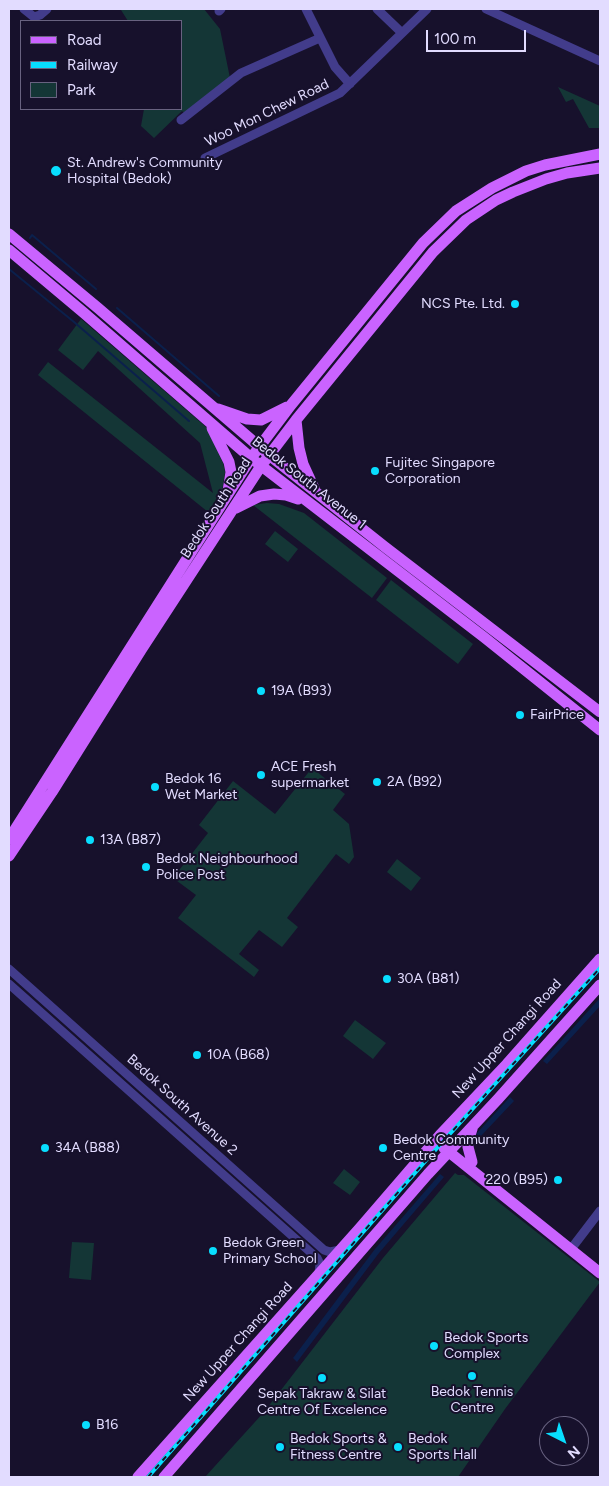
<!DOCTYPE html>
<html>
<head>
<meta charset="utf-8">
<style>
  body { margin:0 }
  #map { position:relative; width:609px; height:1486px; overflow:hidden; background:#17112c; font-family:Figtree,sans-serif }
  canvas { display:block }
  .frame { position:absolute; inset:0; border:10px solid #e2dcff; pointer-events:none }
  .legend { position:absolute; left:20px; top:20px; width:162px; height:90px; box-sizing:border-box; background:#17112c; border:1px solid #686280; margin:0; padding:6px 9px; list-style:none; font-size:15px; color:#e2dcff }
  .legend li { display:flex; align-items:center; gap:10px; height:25px }
  .legend b { width:25px; border:1px solid #686280 }
  .north { position:absolute; left:539px; top:1416px; width:50px; height:50px; box-sizing:border-box; background:#17112c; border:1px solid #686280; border-radius:50%; rotate:139deg; font-size:14px; font-weight:700; line-height:20px; text-align:center; color:#e2dcff }
  .north::after { content:''; display:block; margin:auto; width:18px; height:22px; background:#08deff; clip-path:polygon(50% 0,100% 100%,50% 72%,0 100%) }
  .scale { position:absolute; left:426px; top:30px; width:100px; height:22px; box-sizing:border-box; border:2px solid #e2dcff; border-top:0; padding-left:6px; font-size:15px; line-height:18px; white-space:nowrap; color:#e2dcff; -webkit-text-stroke:4px #17112c; paint-order:stroke }
</style>
</head>
<body>
<div id="map">
<canvas width="609" height="1486"></canvas>
<div class="frame"></div>
<ul class="legend">
<li><b style="height:6px;background:#ca63ff"></b>Road</li>
<li><b style="height:6px;background:#08deff"></b>Railway</li>
<li><b style="height:14px;background:#143636"></b>Park</li>
</ul>
<div class="north">N</div>
<div class="scale">100 m</div>
</div>
<script>
const g = document.querySelector('canvas').getContext('2d');
g.lineJoin = 'round';
function fill(path, color) { g.fillStyle = color; g.fill(path, 'evenodd'); }
const shape = rows => new Path2D(rows.map(r => 'M' + r).join(''));
function stroke(path, color, width, dash) { g.strokeStyle = color; g.lineWidth = width; g.lineCap = dash ? 'butt' : 'round'; g.setLineDash(dash || []); g.stroke(path); }
function write(font, color, halo, rows, align = 'center') {
  g.font = font + ' Figtree,sans-serif'; g.lineWidth = 4; g.setLineDash([]); g.textBaseline = 'middle'; g.strokeStyle = halo; g.fillStyle = color; for (const [text, x, y, turn = 0] of rows) {
    g.save(); g.translate(x, y); g.rotate((+turn || 0) * Math.PI / 180); g.textAlign = isNaN(turn) ? turn : align; if (halo) g.strokeText(text, 0, 0); g.fillText(text, 0, 0); g.restore();
  }
}
const green = shape([
  [122,9,204,9,220,29,230,78,184,113,182,111,154,138,141,126,144,109,181,109,181,21,128,21,121,10],
  [558,87,600,106,600,128,589,128,573,99,566,102],
  [81,319,206,427,223,463,225,472,222,491,208,512,38,375,48,362,213,493,200,443,98,351,83,370,58,350],
  [267,503,279,504,304,513,387,578,372,598,253,505],
  [275,531,298,549,288,562,265,544],
  [391,580,473,644,458,664,376,600],
  [312,768,345,794,333,810,349,824,354,857,349,864,336,854,287,918,298,927,282,947,259,930,239,954,259,970,254,977,178,918,196,895,173,878,208,833,199,825,233,781,275,814],
  [397,859,421,878,411,891,387,872],
  [355,1020,386,1043,373,1059,343,1036],
  [344,1169,360,1182,350,1195,333,1183],
  [455,1173,458,1175,464,1175,600,1282,505,1409,458,1477,205,1477,264,1412,383,1258],
  [72,1242,94,1243,91,1280,69,1278]
]);
const water = shape([
  [600,998,600,1006,547,1064,543,1061],
  [510,1097,514,1101,480,1137,476,1134],
  [440,1174,444,1177,379,1253,297,1362,293,1358,375,1249]
]);
const stream = shape([
  [30,238,32,235,96,289],
  [9,269,74,322,189,421],
  [117,308,219,396]
]);
const minor = shape([
  [24,9,34,17,40,15,47,9],
  [306,9,335,67,350,84],
  [377,9,402,33],
  [486,9,600,61],
  [219,11,221,9],
  [181,120,241,73,320,38],
  [205,158,340,93,427,9],
  [9,969,324,1250,330,1252,340,1250],
  [9,984,317,1258,320,1264,319,1274],
  [571,1249,600,1211]
]);
const major = shape([
  [9,234,98,308,269,455,385,547,600,712],
  [9,250,84,313,251,458,485,638,600,730],
  [218,409,247,419,261,420,287,407],
  [296,420,299,448,303,464,314,488],
  [212,428,229,462,231,472,228,491],
  [236,508,260,496,274,494,286,495,298,499],
  [9,839,251,458,291,405,423,243,456,211,492,188,526,171,545,165,600,154],
  [9,856,52,792,141,650,261,466,296,420,433,252,466,220,496,200,513,192,546,179,567,173,600,168],
  [472,1129,469,1138,468,1147,472,1162],
  [444,1148,600,1273],
  [138,1477,360,1228,440,1135,507,1064,600,959],
  [164,1477,428,1174,498,1099,600,985]
]);
const rail = shape([
  [148,1477,429,1157,600,968]
]);
const markers = [
  [56,171,6,"#08deff"],
  [515,304,5,"#08deff"],
  [375,471,5,"#08deff"],
  [261,691,5,"#08deff"],
  [520,715,5,"#08deff"],
  [261,775,5,"#08deff"],
  [377,782,5,"#08deff"],
  [155,787,5,"#08deff"],
  [90,840,5,"#08deff"],
  [146,867,5,"#08deff"],
  [387,979,5,"#08deff"],
  [197,1055,5,"#08deff"],
  [45,1148,5,"#08deff"],
  [383,1148,5,"#08deff"],
  [558,1180,5,"#08deff"],
  [213,1251,5,"#08deff"],
  [434,1346,5,"#08deff"],
  [472,1376,5,"#08deff"],
  [322,1378,5,"#08deff"],
  [86,1425,5,"#08deff"],
  [280,1447,5,"#08deff"],
  [398,1447,5,"#08deff"]
];
const streetNames = [
  ["Woo Mon Chew Road",267,113,-26],
  ["Bedok South Avenue 1",309,483,38],
  ["Bedok South Road",216,508,-57],
  ["New Upper Changi Road",507,1039,-48],
  ["Bedok South Avenue 2",182,1105,42],
  ["New Upper Changi Road",238,1342,-48]
];
const poiNames = [
  ["St. Andrew's Community",67,163],
  ["Hospital (Bedok)",67,179],
  ["NCS Pte. Ltd.",505,304,"right"],
  ["Fujitec Singapore",385,463],
  ["Corporation",385,479],
  ["19A (B93)",271,691],
  ["FairPrice",530,715],
  ["ACE Fresh",271,767],
  ["supermarket",271,783],
  ["Bedok 16",165,779],
  ["Wet Market",165,795],
  ["2A (B92)",387,782],
  ["13A (B87)",100,840],
  ["Bedok Neighbourhood",156,859],
  ["Police Post",156,875],
  ["30A (B81)",397,979],
  ["10A (B68)",207,1055],
  ["Bedok Community",393,1140],
  ["Centre",393,1156],
  ["34A (B88)",55,1148],
  ["220 (B95)",548,1180,"right"],
  ["Bedok Green",223,1243],
  ["Primary School",223,1259],
  ["Bedok Sports",444,1338],
  ["Complex",444,1354],
  ["Bedok Tennis",472,1392,"center"],
  ["Centre",472,1408,"center"],
  ["Sepak Takraw & Silat",322,1394,"center"],
  ["Centre Of Excelence",322,1410,"center"],
  ["B16",96,1425],
  ["Bedok Sports &",290,1439],
  ["Fitness Centre",290,1455],
  ["Bedok",408,1439],
  ["Sports Hall",408,1455]
];
fill(green, '#143636');
fill(water, '#0b204c');
stroke(stream, '#0b204c', 2);
stroke(minor, '#423c8b', 9);
stroke(major, '#ca63ff', 11);
stroke(rail, '#08deff', 4);
stroke(rail, '#17112c', 2, [5.5]);
for (const [x, y, r, color] of markers) { const dot = new Path2D(); dot.arc(x, y, r, 0, 2 * Math.PI); g.fillStyle = color; g.fill(dot); stroke(dot, '#17112c', 2); }
write('14px', '#e2dcff', '#17112c', streetNames);
write('14px', '#e2dcff', '#17112c', poiNames, 'left');
</script>
</body>
</html>
